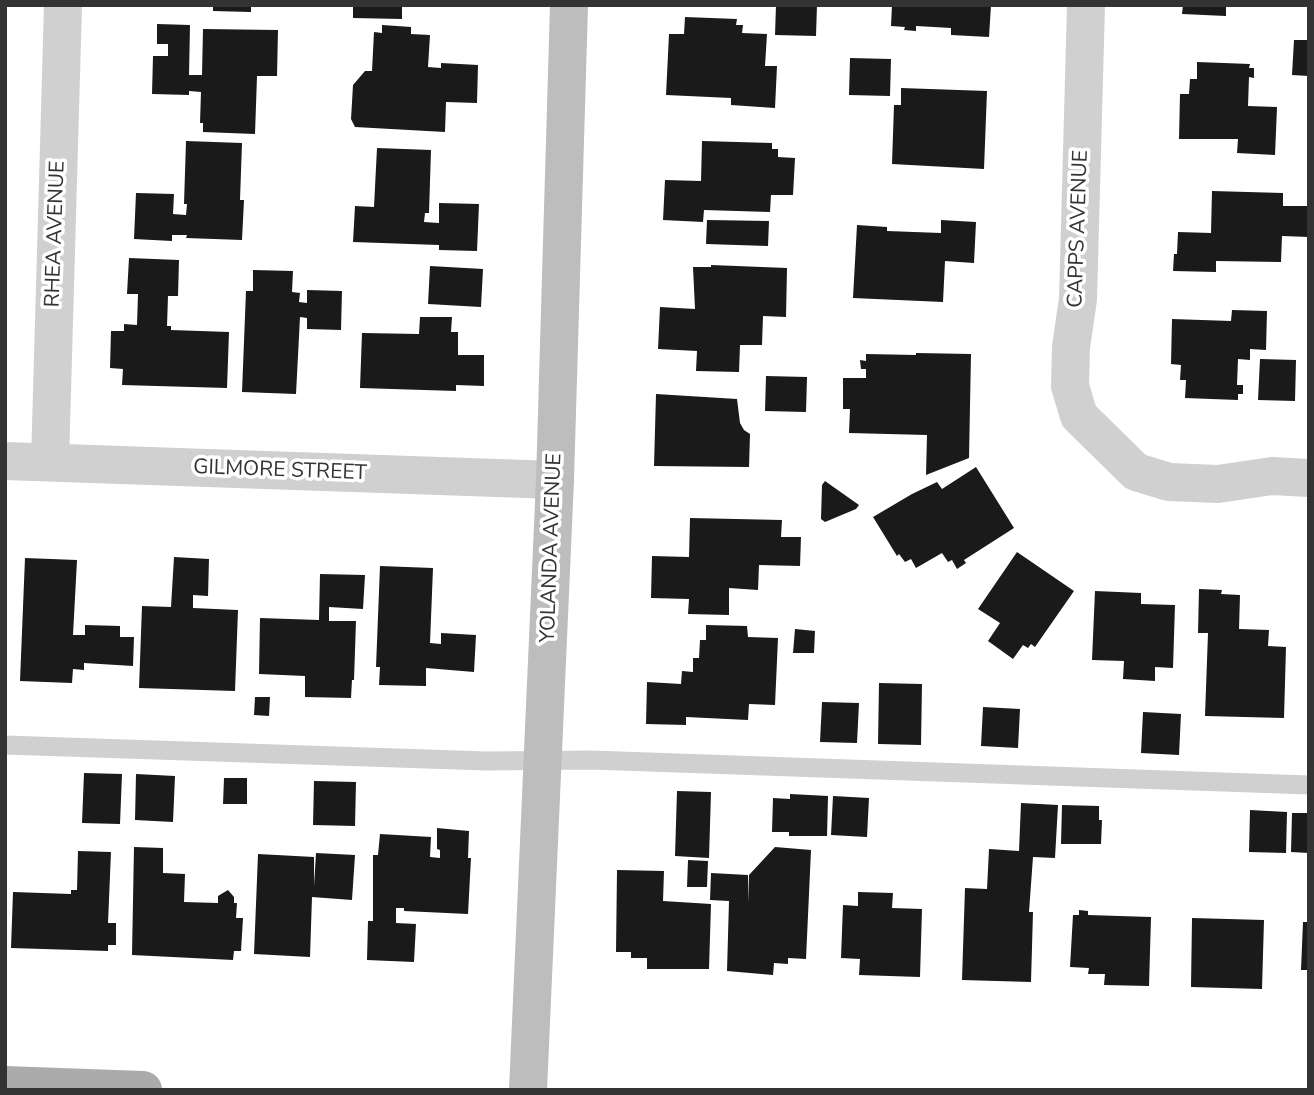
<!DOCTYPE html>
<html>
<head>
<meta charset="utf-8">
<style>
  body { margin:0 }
  #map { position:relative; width:1314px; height:1095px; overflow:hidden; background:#fff; font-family:"Nunito Sans",sans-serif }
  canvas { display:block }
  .frame { position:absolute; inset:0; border:7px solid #333; pointer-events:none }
</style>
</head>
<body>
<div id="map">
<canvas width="1314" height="1095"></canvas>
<div class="frame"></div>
</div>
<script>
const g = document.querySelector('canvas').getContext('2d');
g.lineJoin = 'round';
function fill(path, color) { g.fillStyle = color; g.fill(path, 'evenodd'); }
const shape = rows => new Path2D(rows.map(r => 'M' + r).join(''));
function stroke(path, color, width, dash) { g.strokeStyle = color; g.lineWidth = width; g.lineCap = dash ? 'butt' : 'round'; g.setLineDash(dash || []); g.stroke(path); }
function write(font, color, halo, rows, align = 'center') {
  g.font = font + ' "Nunito Sans",sans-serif'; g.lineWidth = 7; g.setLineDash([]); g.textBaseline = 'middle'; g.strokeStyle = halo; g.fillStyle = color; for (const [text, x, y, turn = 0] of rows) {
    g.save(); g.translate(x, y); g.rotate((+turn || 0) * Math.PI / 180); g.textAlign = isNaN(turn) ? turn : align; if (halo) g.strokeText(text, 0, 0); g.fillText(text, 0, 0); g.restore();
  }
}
const building = shape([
  [213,5,251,5,251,12,213,11],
  [353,5,402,5,402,19,353,18],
  [776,5,817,5,816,36,775,35],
  [892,5,991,5,989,37,951,35,951,28,916,26,916,31,904,30,905,27,891,26],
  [1183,5,1226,5,1226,16,1182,14],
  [685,17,737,19,736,25,743,25,742,33,767,34,765,66,777,66,775,108,731,105,731,98,666,95,669,34,684,34],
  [157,24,190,25,189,75,202,75,203,29,278,30,277,76,257,76,255,134,203,132,203,123,200,123,201,92,189,91,189,95,152,94,153,56,168,56,168,44,157,44],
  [382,25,411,27,411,34,430,35,428,67,441,68,441,63,478,65,477,103,446,102,445,132,355,127,351,119,353,85,365,71,372,71,374,32,382,33],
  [1294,40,1309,40,1309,76,1292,75],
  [850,58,891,59,890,96,849,95],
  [1197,62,1250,64,1249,68,1254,68,1254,78,1249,77,1248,106,1277,107,1275,155,1237,153,1238,139,1179,139,1180,94,1189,94,1190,79,1197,79],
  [901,88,987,91,984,169,892,164,894,105,901,105],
  [186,141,242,143,240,200,244,200,242,240,186,238,187,235,172,235,172,241,134,239,136,193,174,194,173,214,186,215,187,204,184,204],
  [702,141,772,143,772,149,778,149,778,157,795,158,793,195,771,195,770,212,704,210,703,222,663,220,665,180,701,181],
  [377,148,431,150,429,213,425,213,424,222,439,223,439,203,479,204,477,251,439,250,439,245,353,242,355,206,374,207],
  [1212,191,1283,193,1283,206,1309,206,1309,237,1282,236,1281,262,1216,261,1216,272,1173,271,1174,254,1177,254,1178,232,1211,233],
  [707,220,769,221,768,246,706,244],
  [941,220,976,222,974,263,945,261,943,302,853,298,857,225,887,227,887,231,941,233],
  [129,258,179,260,178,296,168,296,167,326,171,326,171,330,229,332,227,388,122,385,123,369,110,368,111,331,124,331,124,324,137,325,138,294,127,294],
  [711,265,787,268,786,317,763,316,762,345,740,345,739,372,696,371,697,351,658,349,660,307,695,309,693,267,711,267],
  [430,266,483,269,481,307,428,304],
  [253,270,293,271,292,292,300,293,299,302,307,303,307,290,342,291,341,330,307,329,307,318,300,317,296,394,242,392,246,291,253,291],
  [1232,310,1267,311,1266,350,1250,349,1250,360,1238,359,1237,385,1243,385,1243,394,1238,394,1238,400,1185,398,1186,380,1180,380,1181,365,1171,364,1172,319,1231,321],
  [420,317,452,317,451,332,458,332,458,355,484,355,484,386,456,385,456,391,360,388,362,333,419,334],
  [916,353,971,354,969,458,926,475,927,435,849,433,850,409,843,409,843,378,866,378,866,369,861,369,860,360,866,361,866,354,916,355],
  [1260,359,1296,360,1295,401,1258,400],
  [766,376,807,377,806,412,765,411],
  [656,394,737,399,740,423,744,430,750,434,749,467,654,466],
  [976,467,1014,528,964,560,966,563,957,569,952,560,948,562,942,553,916,568,911,559,905,562,899,554,897,556,873,517,912,494,937,482,942,489],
  [825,481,859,505,856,509,825,522,821,519,822,485],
  [690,518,782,520,781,537,801,537,800,566,759,565,758,590,729,588,729,615,688,614,689,599,651,598,652,556,689,557],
  [1017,552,1074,591,1035,647,1031,644,1028,648,1023,645,1013,659,988,641,1000,623,978,609],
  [174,557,209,559,208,596,193,595,193,608,238,610,235,691,139,688,142,606,171,607],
  [25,558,77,560,73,635,85,635,85,625,120,626,120,637,134,637,133,666,84,663,84,670,73,669,72,683,20,681],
  [380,566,433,568,430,643,441,644,441,633,476,635,474,672,426,668,426,686,379,685,380,667,376,667],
  [320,574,365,575,363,609,329,607,329,621,356,621,354,680,352,680,351,698,305,697,305,676,259,674,260,618,319,620],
  [1199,589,1222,590,1221,594,1240,595,1239,629,1269,630,1268,646,1286,647,1284,718,1205,716,1208,633,1198,633],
  [1095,591,1141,593,1141,604,1175,605,1173,668,1155,667,1155,681,1123,679,1124,661,1092,660],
  [706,625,747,626,748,637,778,638,775,705,749,704,748,720,686,717,686,725,646,724,647,682,681,684,682,671,693,672,693,658,699,658,700,640,706,640],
  [795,629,815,631,814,653,793,653],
  [879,683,922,684,921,745,878,744],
  [255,697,270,697,269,716,254,715],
  [822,702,859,703,857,743,820,742],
  [983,707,1020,709,1018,748,981,746],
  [1143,712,1181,714,1179,755,1141,753],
  [84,773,122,774,120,824,82,823],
  [136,774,175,776,173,822,135,820],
  [224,778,247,778,247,804,223,804],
  [314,781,356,782,355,826,313,825],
  [677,791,711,792,709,858,675,856],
  [790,794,828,796,827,836,789,836,789,832,772,832,773,798,790,799],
  [833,796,869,798,867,837,831,835],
  [1021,803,1058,805,1055,858,1033,857,1029,912,1033,912,1031,982,962,980,965,888,987,889,989,849,1019,851],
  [1062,805,1099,806,1099,820,1102,820,1101,844,1061,844],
  [1250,810,1287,812,1286,853,1249,852],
  [1292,813,1309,813,1309,853,1291,852],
  [437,828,469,831,468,858,471,858,468,914,404,911,404,908,396,908,396,923,416,924,414,962,367,960,368,921,373,921,373,855,378,855,380,834,431,837,430,857,440,858,440,850,437,849],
  [134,847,163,848,163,873,185,874,184,902,218,903,218,896,228,890,234,897,234,903,237,903,236,918,243,918,241,951,234,951,233,960,132,955],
  [775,847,811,850,806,959,788,958,788,964,774,963,773,975,727,971,729,901,710,900,711,873,748,875,748,903,749,875],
  [78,851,111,852,108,923,116,923,116,945,108,945,108,951,11,948,13,892,71,894,71,890,77,890],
  [316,853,355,855,352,900,312,897,310,957,254,954,258,854,314,857,314,886],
  [688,860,708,861,707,887,687,887],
  [617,870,664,871,663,901,711,904,709,969,647,969,647,958,631,958,631,952,616,952],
  [858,892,893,893,892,908,922,909,920,977,859,975,860,959,841,958,843,905,858,906],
  [1079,910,1088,911,1088,915,1151,917,1149,986,1104,985,1105,974,1088,974,1089,968,1070,967,1073,915,1079,915],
  [1192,918,1264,920,1262,989,1191,987],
  [1303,922,1309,922,1309,970,1301,970]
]);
const lane = shape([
  [5,745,487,761,591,760,1309,785]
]);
const street = shape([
  [1086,5,1078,299,1071,347,1070,386,1079,416,1136,472,1169,482,1218,484,1272,476,1309,478],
  [5,461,555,480],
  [50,462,63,5]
]);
const secondary = shape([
  [528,1090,555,480,569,5]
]);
const primary = shape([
  [5,1085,143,1090]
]);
const streetNames = [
  ["CAPPS AVENUE",1079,229,-88],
  ["RHEA AVENUE",56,234,-88],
  ["GILMORE STREET",280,471,2],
  ["YOLANDA AVENUE",552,548,-88]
];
fill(building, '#1a1a1a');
stroke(lane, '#d0d0d0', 19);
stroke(street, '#d0d0d0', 38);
stroke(secondary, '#bdbdbd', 38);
stroke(primary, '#ababab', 38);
write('21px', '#333', '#fff', streetNames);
</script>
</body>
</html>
